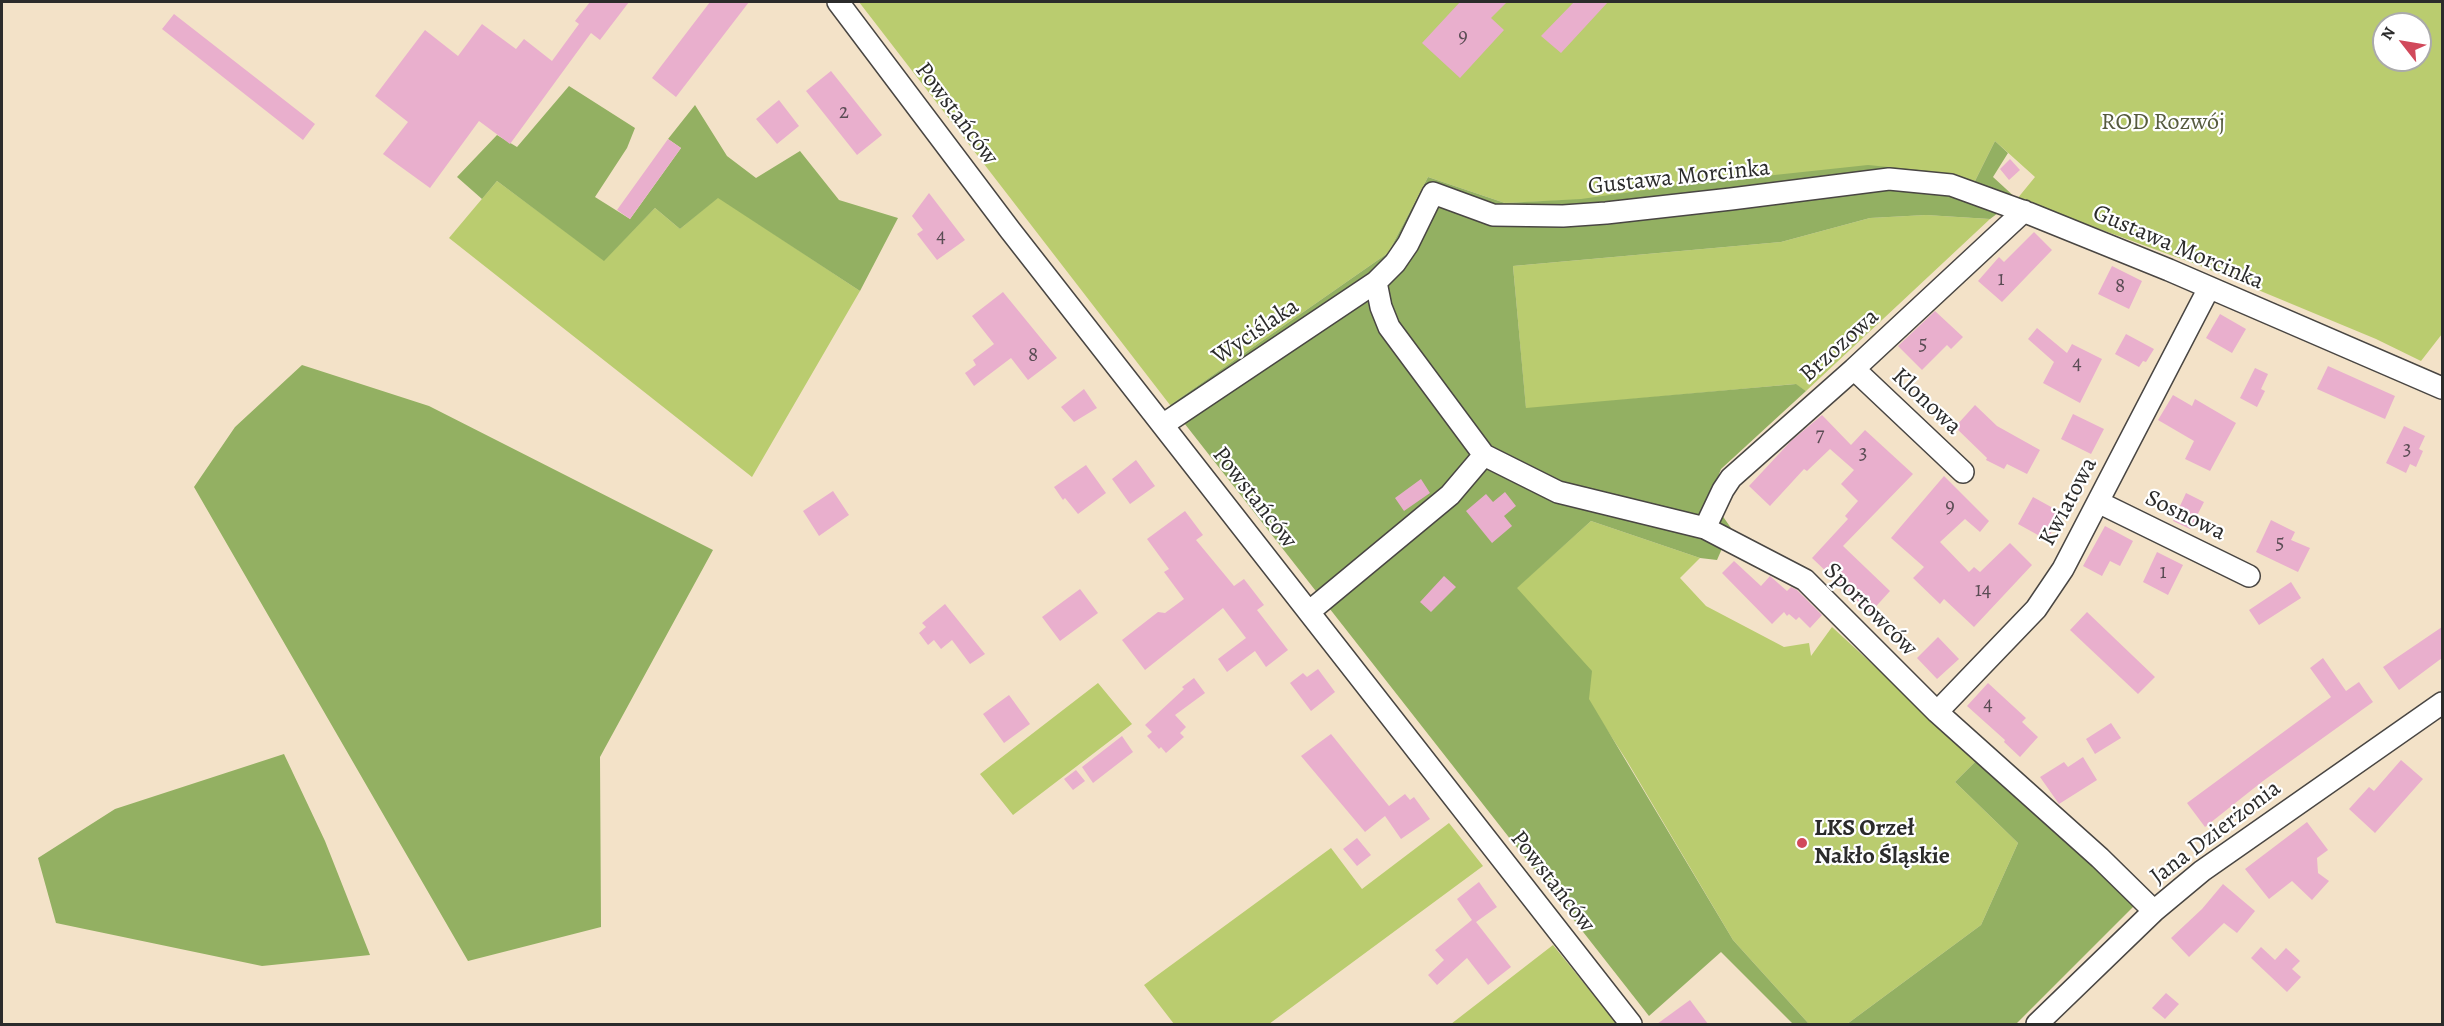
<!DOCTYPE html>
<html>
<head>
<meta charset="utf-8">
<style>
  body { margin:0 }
  #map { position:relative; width:2444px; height:1026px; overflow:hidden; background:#f3e2c8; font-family:Alegreya,serif }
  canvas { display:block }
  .frame { position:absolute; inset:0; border:3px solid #2b2b2b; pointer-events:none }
  .north { position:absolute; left:2372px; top:12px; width:60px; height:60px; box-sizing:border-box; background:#fff; border:2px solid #aaa; border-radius:50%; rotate:301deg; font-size:16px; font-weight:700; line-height:24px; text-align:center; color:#2b2b2b }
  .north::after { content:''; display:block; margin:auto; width:21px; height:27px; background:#d1495b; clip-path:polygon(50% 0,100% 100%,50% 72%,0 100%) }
</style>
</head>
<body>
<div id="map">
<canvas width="2444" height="1026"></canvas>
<div class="frame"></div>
<div class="north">N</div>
</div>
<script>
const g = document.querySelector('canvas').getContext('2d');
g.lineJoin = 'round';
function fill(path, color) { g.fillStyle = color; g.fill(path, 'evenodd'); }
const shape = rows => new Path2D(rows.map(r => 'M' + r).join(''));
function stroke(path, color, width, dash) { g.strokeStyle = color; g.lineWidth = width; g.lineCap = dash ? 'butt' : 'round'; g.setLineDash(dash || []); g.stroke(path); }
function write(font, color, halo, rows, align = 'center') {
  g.font = font + ' Alegreya,serif'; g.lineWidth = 4.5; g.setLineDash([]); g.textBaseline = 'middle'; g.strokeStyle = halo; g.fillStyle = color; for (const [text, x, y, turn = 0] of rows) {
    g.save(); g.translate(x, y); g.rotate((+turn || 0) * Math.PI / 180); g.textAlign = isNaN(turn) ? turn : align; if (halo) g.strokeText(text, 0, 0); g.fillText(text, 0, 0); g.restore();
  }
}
const green = shape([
  [859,2,2442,2,2442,334,2421,361,2376,339,2198,265,2017,199,2035,177,1995,141,1974,183,1505,203,1428,177,1388,253,1170,405],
  [2384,24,2420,24,2420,60,2384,60],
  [497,181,604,260,655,208,680,229,718,197,860,291,752,477,449,238],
  [1926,215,1990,219,1806,391,1795,384,1526,409,1513,266,1781,242,1870,218],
  [1591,521,1700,558,1680,578,1706,606,1784,647,1809,643,1811,656,1832,627,1977,760,1955,782,2018,843,1981,925,1847,1024,1809,1024,1733,940,1627,761,1516,588],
  [1098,683,1132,724,1013,815,980,774],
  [1449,823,1483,866,1269,1024,1174,1024,1144,985,1331,848,1362,889],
  [1553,945,1617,1024,1451,1024]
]);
const forest = shape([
  [569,86,635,128,627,148,595,197,630,219,681,148,668,139,695,105,727,156,756,178,800,151,839,200,898,218,860,291,718,198,680,229,655,208,604,261,497,181,482,199,457,177,497,135,517,147],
  [1995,141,2008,153,1993,177,2017,199,1990,219,1926,215,1870,218,1781,242,1513,266,1526,408,1796,384,1806,391,1721,469,1710,498,1731,528,1717,560,1700,558,1591,521,1517,588,1592,671,1589,699,1733,940,1809,1024,1793,1024,1721,952,1649,1016,1170,405,1388,253,1428,177,1505,203,1581,199,1681,185,1868,165,1929,171,1974,183],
  [302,365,429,406,713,550,600,757,601,927,468,961,194,487,235,427],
  [284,754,325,841,370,955,262,966,56,923,38,858,115,809],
  [1977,760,2137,903,2016,1024,1847,1024,1981,925,2018,843,1955,782]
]);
const building = shape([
  [590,2,629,2,600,40,591,33,510,144,479,121,430,188,383,154,408,122,375,96,425,30,458,56,482,24,516,49,524,39,552,61,579,24,575,21],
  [710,2,749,2,676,97,652,78],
  [1460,2,1507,2,1491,18,1504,30,1460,78,1422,43],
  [1574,2,1608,2,1561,53,1541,36],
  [174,14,315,124,303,140,162,29],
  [831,71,882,135,857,155,806,91],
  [779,100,799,126,777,144,756,119],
  [668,139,681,148,630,219,617,210],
  [2010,159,2020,170,2009,180,2000,169],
  [929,193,965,240,937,260,917,234,923,230,912,216],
  [2034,232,2052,250,2002,302,1978,281,1999,257,2004,262],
  [2112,266,2142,281,2129,309,2098,294],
  [1003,292,1057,358,1028,380,1011,358,974,386,965,373,976,365,973,360,994,344,972,316],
  [1935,311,1963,337,1951,349,1947,345,1922,370,1898,346],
  [2220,314,2246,329,2232,353,2206,338],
  [2037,328,2067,353,2072,344,2102,359,2080,403,2043,383,2054,362,2028,339],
  [2126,334,2154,349,2146,362,2143,361,2139,367,2115,354],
  [2328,366,2395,396,2385,419,2317,389],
  [2255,368,2268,374,2261,389,2265,391,2257,407,2240,398],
  [1084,389,1097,408,1074,422,1061,407],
  [2173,395,2192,406,2195,399,2236,423,2210,471,2185,459,2194,441,2158,420],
  [1975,405,1997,426,2040,450,2027,474,2007,464,2004,469,1986,460,1987,458,1955,427],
  [2073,414,2104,429,2091,454,2061,439],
  [1822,415,1851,445,1865,430,1913,474,1843,546,1890,591,1870,613,1812,558,1848,519,1845,516,1858,501,1841,484,1854,470,1830,449,1807,471,1804,469,1770,506,1749,486,1791,441],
  [2404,426,2425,436,2419,449,2423,451,2416,467,2410,464,2406,473,2386,463],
  [1136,460,1155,486,1130,504,1112,479],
  [1086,465,1106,493,1078,514,1065,498,1063,500,1054,487],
  [1944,476,1989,521,1980,532,1965,519,1940,542,1969,572,1974,567,1980,572,2010,543,2032,565,1974,627,1944,599,1940,604,1913,578,1924,567,1891,538],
  [1421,479,1430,493,1404,511,1395,498],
  [833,491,849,515,819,536,803,511],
  [1505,492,1516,506,1504,516,1512,526,1492,543,1466,511,1486,494,1493,502],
  [2186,493,2204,502,2190,529,2173,521],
  [2033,497,2062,513,2047,540,2018,524],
  [1185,511,1203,535,1196,540,1234,586,1244,579,1264,605,1257,610,1288,650,1266,667,1255,651,1227,672,1218,659,1246,638,1223,608,1145,670,1122,640,1158,612,1165,613,1184,599,1164,572,1169,569,1147,539],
  [2271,520,2295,532,2291,540,2310,548,2298,572,2256,552],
  [2105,526,2133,541,2120,566,2110,561,2102,576,2083,566],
  [2157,552,2183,565,2168,595,2143,582],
  [1734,561,1761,586,1770,576,1787,591,1791,587,1797,590,1822,615,1810,628,1799,617,1796,620,1789,614,1787,616,1784,612,1772,624,1722,573],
  [1444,576,1456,587,1431,612,1420,602],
  [2291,582,2301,598,2259,625,2249,610],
  [1080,589,1098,613,1060,641,1042,617],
  [945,604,985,654,970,664,952,640,941,649,934,640,928,645,919,633,926,627,922,623],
  [2087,612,2155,677,2138,694,2070,630],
  [2442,627,2442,658,2399,690,2383,667],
  [1938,637,1959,659,1937,679,1917,658],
  [2323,658,2346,691,2359,682,2373,702,2263,781,2205,827,2187,803,2331,697,2310,668],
  [1318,669,1335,692,1311,711,1290,683,1303,673,1307,677],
  [1194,678,1205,693,1175,715,1186,727,1180,733,1184,737,1166,753,1161,747,1159,749,1147,736,1152,732,1145,725,1184,689,1182,687],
  [1988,683,2026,718,2022,722,2038,737,2020,757,2004,742,2005,740,1967,706],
  [1009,695,1030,724,1004,743,983,714],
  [2111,723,2121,738,2095,754,2086,739],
  [1331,734,1389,806,1405,794,1410,800,1414,797,1430,819,1401,839,1385,816,1365,832,1301,756],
  [1122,736,1133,752,1093,783,1082,767],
  [2083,757,2097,780,2059,804,2040,777,2064,762,2068,767],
  [2401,760,2423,779,2375,833,2349,809,2369,787,2374,791],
  [1076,770,1085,781,1073,790,1064,779],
  [2307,822,2328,850,2317,858,2318,873,2329,881,2312,900,2292,881,2269,899,2245,869],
  [1357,838,1371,855,1357,866,1343,849],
  [1479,882,1497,907,1476,922,1511,967,1488,985,1467,958,1437,985,1428,975,1444,960,1435,950,1472,920,1457,899],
  [2223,884,2255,911,2237,933,2224,923,2189,957,2171,938,2202,909],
  [2261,947,2275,960,2286,948,2300,961,2292,969,2301,977,2287,992,2251,958],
  [2166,993,2179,1004,2165,1019,2152,1008],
  [1690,1000,1708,1024,1657,1024]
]);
const street = shape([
  [838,2,1010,230,1631,1024],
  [1854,369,1963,472],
  [1164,424,1376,282],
  [1484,455,1558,492,1705,528,1805,580,1937,712,2100,858,2154,911],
  [2098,502,2249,576],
  [1705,528,1723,490,1731,478,1854,369,2024,211],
  [1310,611,1450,495,1484,455,1389,327,1381,307,1376,282,1395,263,1408,244,1433,193,1493,215,1563,216,1606,213,1731,199,1889,179,1951,185,2028,213,2169,270,2442,388],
  [1937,712,2036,609,2063,569,2209,288],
  [2037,1024,2154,911,2202,871,2442,703]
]);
const markers = [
  [1802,843,6,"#d1495b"]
];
const numberNames = [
  ["9",1463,37],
  ["2",844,113],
  ["4",941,237],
  ["1",2001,280],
  ["8",2120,287],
  ["5",1923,345],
  ["8",1033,356],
  ["4",2077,364],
  ["7",1820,436],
  ["3",2407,450],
  ["3",1863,454],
  ["9",1950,507],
  ["5",2280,544],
  ["1",2163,573],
  ["14",1983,591],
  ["4",1988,705]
];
const streetNames = [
  ["Powstańców",956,114,53],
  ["Gustawa Morcinka",1679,178,-6],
  ["Gustawa Morcinka",2178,248,23],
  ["Wyciślaka",1256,332,-34],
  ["Brzozowa",1840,346,-42],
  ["Klonowa",1926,402,43],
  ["Powstańców",1254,498,52],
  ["Kwiatowa",2069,502,-62],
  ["Sosnowa",2185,516,26],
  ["Sportowców",1870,610,45],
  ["Jana Dzierżonia",2216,833,-37],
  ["Powstańców",1552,882,52]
];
const parkNames = [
  ["ROD Rozwój",2163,123]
];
const poiNames = [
  ["LKS Orzeł",1814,829],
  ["Nakło Śląskie",1814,857]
];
fill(green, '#bacc6f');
fill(forest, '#93b062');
fill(building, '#e9afcd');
stroke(street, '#494643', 24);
stroke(street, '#fff', 21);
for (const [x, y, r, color] of markers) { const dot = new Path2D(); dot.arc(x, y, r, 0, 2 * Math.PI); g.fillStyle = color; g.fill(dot); stroke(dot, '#fff', 2); }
write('21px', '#5a4c54', null, numberNames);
write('24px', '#2b2b2b', '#fff', streetNames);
write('24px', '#565b3f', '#fff', parkNames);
write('bold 24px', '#2b2b2b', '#fff', poiNames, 'left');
</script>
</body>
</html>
